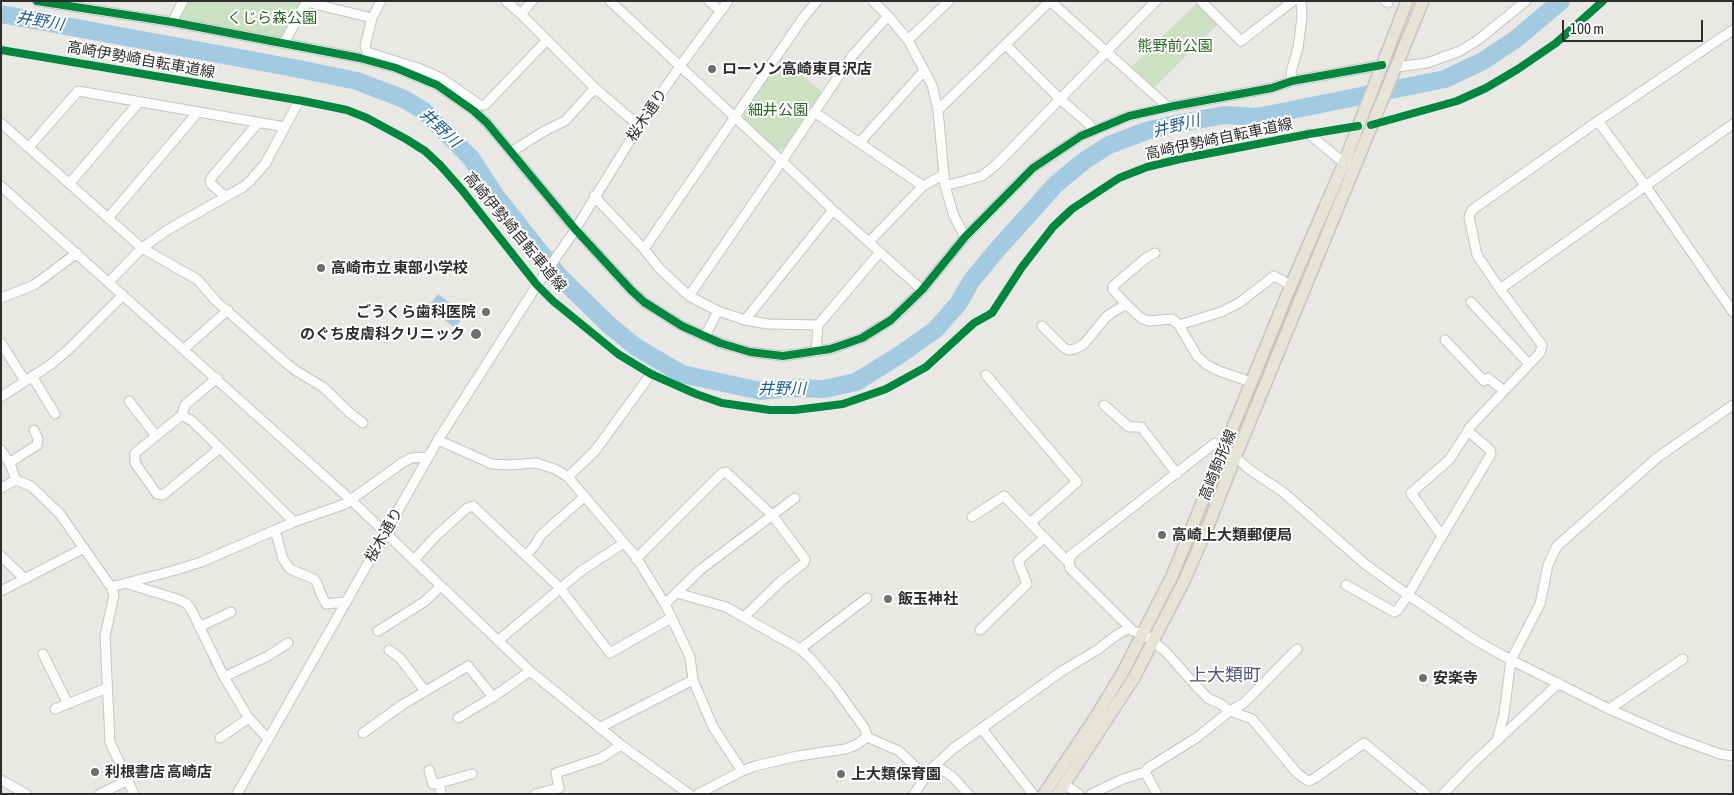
<!DOCTYPE html>
<html>
<head>
<meta charset="utf-8">
<style>
  body { margin:0 }
  #map { position:relative; width:1734px; height:795px; overflow:hidden; background:#eae8e5; font-family:"Asap Condensed",sans-serif }
  canvas { display:block }
  .frame { position:absolute; inset:0; border:2px solid #2d2d2d; pointer-events:none }
  .scale { position:absolute; left:1562px; top:20px; width:141px; height:22px; box-sizing:border-box; border:2px solid #2d2d2d; border-top:0; padding-left:6px; font-size:15px; line-height:18px; white-space:nowrap; color:#2d2d2d; -webkit-text-stroke:4px #fff; paint-order:stroke }
</style>
</head>
<body>
<div id="map">
<canvas width="1734" height="795"></canvas>
<div class="frame"></div>
<div class="scale">100 m</div>
</div>
<script>
const context = document.querySelector('canvas').getContext('2d');
context.lineJoin = 'round';
function fill(path, color) { context.fillStyle = color; context.fill(path, 'evenodd'); }
const poly = rows => new Path2D(rows.map(r => 'M' + r).join(''));
function trace(path, color, width, dash) { context.strokeStyle = color; context.lineWidth = width; context.lineCap = dash ? 'butt' : 'round'; context.setLineDash(dash || []); context.stroke(path); }
function write(font, color, halo, rows, align = 'center') {
  context.font = font + ' "Asap Condensed","Noto Sans JP",sans-serif'; context.lineWidth = 4; context.setLineDash([]); context.textBaseline = 'middle'; context.strokeStyle = halo; context.fillStyle = color; for (const [text, x, y, turn = 0] of rows) {
    context.save(); context.translate(x, y); context.rotate((+turn || 0) * Math.PI / 180); context.textAlign = isNaN(turn) ? turn : align; if (halo) context.strokeText(text, 0, 0); context.fillText(text, 0, 0); context.restore();
  }
}
fill(poly([
  [188,1,302,1,285,34,280,38,183,19,180,16],
  [1197,3,1218,24,1153,89,1131,67],
  [781,59,823,92,784,149,778,150,744,119,743,112]
]), '#cce1c2');
fill(poly([
  [438,294,465,314,455,328,428,307]
]), '#a2cbe2');
trace(poly([
  [1,14,294,68,357,81,404,99,424,111,471,158,495,195,559,276,609,325,636,347,682,374,761,391,789,388,824,389,856,382,898,356,935,330,958,304,972,280,996,251,1056,184,1084,161,1109,145,1146,131,1176,124,1224,115,1257,117,1445,79,1483,61,1516,39,1561,1]
]), '#a2cbe2', 18);
const minor = poly([
  [37,1,172,22,360,58,396,68,437,85,474,111,487,123,575,229,631,290,644,302,682,326,720,343,750,352,783,356,830,349,845,344,862,338,891,320,922,290,965,237,1033,168,1081,136,1129,116,1174,106,1272,88,1292,81,1382,65],
  [381,1,372,18,365,46,367,52,421,69,441,78,480,105,485,105,547,40],
  [506,1,521,14,595,88,639,126],
  [610,1,782,161,833,210,922,290],
  [709,1,720,11],
  [873,1,888,16,908,40,932,85,938,110,945,186,954,216,965,237],
  [1050,1,1168,107],
  [1201,1,1241,41,1293,1],
  [1385,1,1388,3],
  [306,2,372,18],
  [521,14,532,1],
  [172,22,183,1],
  [908,40,949,1],
  [284,43,307,1],
  [1396,67,1427,63,1460,51,1478,40,1526,1],
  [1292,81,1291,72,1298,48,1302,17,1301,1],
  [938,110,1050,1],
  [814,112,923,186],
  [1598,121,1645,185,1733,312],
  [1,123,142,248,198,280,216,301,286,363,298,372,323,387,350,413,363,423],
  [1093,131,1089,124,1060,99,1156,1],
  [1309,134,1344,163,1348,164],
  [860,142,924,71],
  [29,147,78,91,285,127],
  [511,152,546,130,565,121,595,88],
  [70,183,139,102],
  [1,186,351,500,530,671,621,745,689,794],
  [945,186,982,176,997,164,1060,99,1006,45],
  [594,196,644,249,659,268,689,296,718,311,745,320,768,324,818,325,880,252],
  [226,197,211,184,210,181,212,177,258,123],
  [109,217,198,112],
  [869,242,923,186,943,175],
  [644,249,803,18,817,1],
  [109,282,142,248,169,229,243,187,250,181,265,164,299,101],
  [1500,289,1733,124],
  [689,296,782,161,852,56,888,16],
  [1,298,34,285,77,253],
  [1471,302,1529,364],
  [1128,306,1113,290,1113,286,1146,258,1155,253],
  [745,320,833,210],
  [1179,325,1221,312,1239,303,1274,276,1291,285],
  [1042,326,1063,347,1068,350,1075,349,1084,344,1107,316,1123,306,1128,306,1141,318,1149,321,1172,319,1179,325,1197,356,1207,365,1219,371,1251,382],
  [705,336,718,311],
  [1445,340,1484,381,1488,378,1503,390],
  [1,343,25,381],
  [184,349,228,310],
  [816,352,818,325],
  [986,375,1077,482,1030,523],
  [32,376,55,414],
  [1,397,50,365,68,350,123,295],
  [129,401,156,436],
  [1104,405,1129,427,1141,427,1177,474],
  [182,415,192,421,220,448,163,495,157,494,135,463,135,453,182,415,185,405,217,378],
  [438,440,492,464,507,465,536,463,555,469,568,477,636,557,665,604,690,657,693,680,713,727,742,771],
  [220,448,294,522],
  [1,450,10,464,16,480],
  [9,463,37,445,38,439,34,430],
  [568,477,595,451,651,374],
  [16,480,31,486,60,514,111,587,114,595,105,636,110,742,134,794],
  [1,488,16,480],
  [972,517,1004,496,1069,563],
  [275,530,283,559,290,569,314,579,317,583,321,594,326,604,346,602],
  [1442,536,1411,493,1449,460,1468,431],
  [1,556,25,579],
  [526,556,535,545,541,535,584,497],
  [636,559,722,473,726,472,773,516,805,559,804,563,781,581,744,617],
  [414,560,436,536,467,508,473,506,560,588,610,653,671,618],
  [125,583,177,599,186,603,191,609,224,677,248,717,268,739],
  [1346,585,1394,612,1397,611,1408,595,1442,536,1491,454,1490,450,1468,431,1469,428,1540,353,1542,345,1500,289,1477,255,1469,217,1472,210,1598,121,1733,30],
  [111,587,176,570,201,562,294,522,345,504,402,463,411,458,428,457],
  [1,591,84,548],
  [677,593,726,607,800,649,810,658,835,687,865,729,867,737],
  [665,604,700,570,795,498],
  [199,627,231,612],
  [980,630,1027,584,1018,561,1044,538],
  [378,631,424,602,441,586],
  [499,640,581,571,624,543],
  [800,649,867,598],
  [389,650,400,658,425,691],
  [43,654,68,704],
  [224,677,268,656,288,643],
  [55,709,107,688],
  [1609,709,1683,659],
  [458,718,493,697],
  [599,728,693,680],
  [982,729,1033,794],
  [363,733,402,705,468,666,493,697,530,671],
  [867,737,899,751,925,776],
  [220,738,249,718],
  [1497,741,1504,714,1511,660,1540,604,1548,565,1557,546,1658,457,1733,405],
  [935,765,953,777,968,794],
  [429,770,433,784,440,783,441,794],
  [1,780,26,794],
  [440,783,472,774],
  [1064,784,1079,794],
  [100,794,128,780],
  [237,794,438,440,537,285,573,233,639,126,680,66,728,1],
  [535,794,559,788,556,773,601,758,621,745],
  [698,794,742,771,755,766,798,756,845,749,856,745,867,737],
  [914,794,931,769,954,748,1062,671,1097,650,1118,634,1130,628],
  [1091,794,1123,779,1145,772],
  [1157,794,1145,772,1148,768,1196,738,1230,711,1244,703,1297,649],
  [1426,794,1364,743,1315,778,1309,781,1305,779,1297,773,1252,719,1230,711,1219,703,1209,699,1197,687,1166,652,1144,634,1133,631,1070,568,1069,563,1071,555,1215,443,1224,447,1250,470,1283,492,1365,564,1408,595,1475,640,1511,660,1609,709,1673,737,1720,754,1733,756],
  [1443,794,1473,763,1559,683]
]);
const major = poly([
  [1044,794,1095,718,1123,672,1172,576,1291,285,1344,163,1407,1],
  [1058,794,1134,678,1184,581,1206,531,1235,458,1423,1]
]);
trace(minor, '#c4c4c4', 11);
trace(major, '#c6c5c3', 14);
trace(minor, '#fcfcfb', 9);
trace(major, '#e6e4d7', 11);
trace(poly([
  [37,1,172,22,360,58,396,68,437,85,474,111,487,123,575,229,631,290,644,302,682,326,720,343,750,352,783,356,830,349,845,344,862,338,891,320,922,290,965,237,1033,168,1081,136,1129,116,1174,106,1272,88,1292,81,1382,65],
  [1,50,303,101,347,110,367,118,406,139,425,151,440,165,462,190,537,285,553,301,618,354,651,374,696,394,722,403,770,410,795,410,843,404,886,389,926,367,974,323,992,313,1022,267,1053,227,1072,209,1119,178,1147,167,1180,159,1309,134,1358,126],
  [1371,125,1457,101,1486,88,1518,69,1556,43,1603,1]
]), '#00873e', 8);
for (const [x, y, r, color] of [
  [712,69,5,"#6f6e6d"],
  [321,268,5,"#6f6e6d"],
  [486,312,5,"#6f6e6d"],
  [476,334,6,"#6f6e6d"],
  [1162,535,5,"#6f6e6d"],
  [888,599,5,"#6f6e6d"],
  [1423,678,5,"#6f6e6d"],
  [95,772,5,"#6f6e6d"],
  [841,774,5,"#6f6e6d"]
]) { const dot = new Path2D(); dot.arc(x, y, r, 0, 2 * Math.PI); context.fillStyle = color; context.fill(dot); trace(dot, '#fff', 2); }
write('15px', '#2b6325', '#fff', [
  ["くじら森公園",272,18],
  ["熊野前公園",1175,46],
  ["細井公園",778,110]
]);
write('15px', '#2d2d2d', '#fff', [
  ["高崎伊勢崎自転車道線",141,60,10],
  ["桜木通り",647,115,-56],
  ["高崎伊勢崎自転車道線",1219,139,-12],
  ["高崎伊勢崎自転車道線",515,232,50],
  ["高崎駒形線",1218,465,-68],
  ["桜木通り",384,535,-60]
]);
write('bold 15px', '#2d2d2d', '#fff', [
  ["ローソン高崎東貝沢店",722,69],
  ["高崎市立 東部小学校",331,268],
  ["ごうくら歯科医院",476,312,"right"],
  ["のぐち皮膚科クリニック",465,334,"right"],
  ["高崎上大類郵便局",1172,535],
  ["飯玉神社",898,599],
  ["安楽寺",1433,678],
  ["利根書店 高崎店",105,772],
  ["上大類保育園",851,774]
], 'left');
write('italic 16px', '#1f5d8f', '#fff', [
  ["井野川",40,21,10],
  ["井野川",1176,126,-14],
  ["井野川",440,128,43],
  ["井野川",782,389]
]);
write('18px', '#535679', '#fff', [
  ["上大類町",1225,675]
]);
</script>
</body>
</html>
